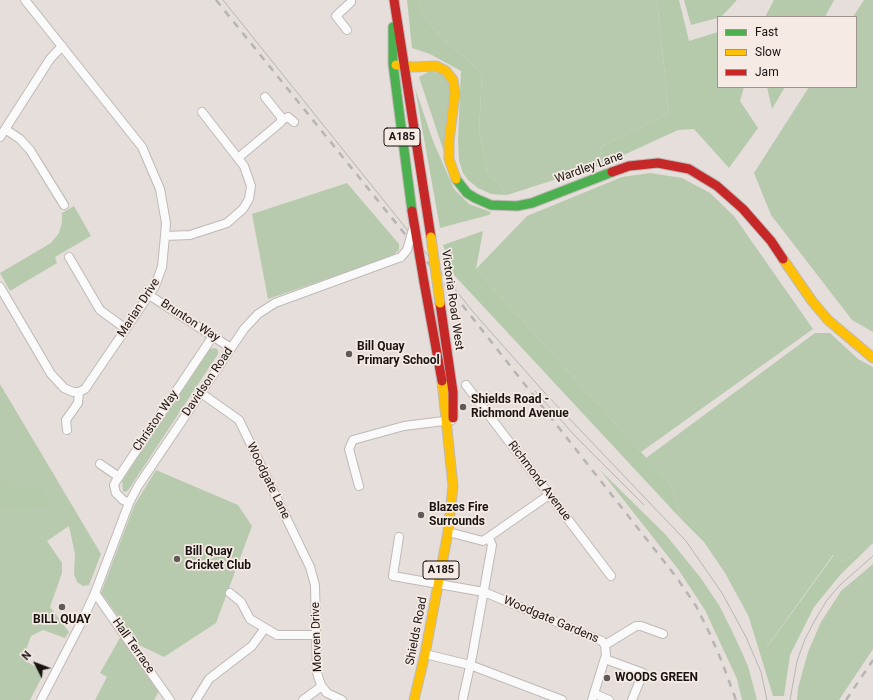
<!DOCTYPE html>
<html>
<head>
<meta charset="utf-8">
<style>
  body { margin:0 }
  #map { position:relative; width:873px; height:700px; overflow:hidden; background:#e5dedb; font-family:Roboto,sans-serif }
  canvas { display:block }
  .legend { position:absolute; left:717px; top:16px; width:140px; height:72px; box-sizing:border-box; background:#f6eae4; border:1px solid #9d9490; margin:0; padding:5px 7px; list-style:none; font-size:12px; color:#181311 }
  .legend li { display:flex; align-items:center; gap:8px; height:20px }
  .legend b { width:20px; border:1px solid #9d9490 }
  .north { position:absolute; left:16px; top:644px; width:40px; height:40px; -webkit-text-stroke:3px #f6eae4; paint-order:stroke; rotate:312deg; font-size:11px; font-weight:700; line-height:16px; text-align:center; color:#181311 }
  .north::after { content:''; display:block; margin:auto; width:14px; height:18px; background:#181311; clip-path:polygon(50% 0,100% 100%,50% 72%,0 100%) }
</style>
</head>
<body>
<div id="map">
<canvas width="873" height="700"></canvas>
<ul class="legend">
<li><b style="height:5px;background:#4caf50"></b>Fast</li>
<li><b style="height:5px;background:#ffc107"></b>Slow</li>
<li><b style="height:5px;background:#c62828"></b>Jam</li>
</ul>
<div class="north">N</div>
</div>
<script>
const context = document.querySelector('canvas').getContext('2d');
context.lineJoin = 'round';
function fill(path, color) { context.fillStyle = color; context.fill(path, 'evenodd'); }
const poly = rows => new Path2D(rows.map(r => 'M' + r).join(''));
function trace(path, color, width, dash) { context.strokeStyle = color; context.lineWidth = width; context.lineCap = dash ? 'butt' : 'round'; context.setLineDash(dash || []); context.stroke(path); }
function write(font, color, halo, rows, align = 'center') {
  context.font = font + ' Roboto,sans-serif'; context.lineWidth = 3.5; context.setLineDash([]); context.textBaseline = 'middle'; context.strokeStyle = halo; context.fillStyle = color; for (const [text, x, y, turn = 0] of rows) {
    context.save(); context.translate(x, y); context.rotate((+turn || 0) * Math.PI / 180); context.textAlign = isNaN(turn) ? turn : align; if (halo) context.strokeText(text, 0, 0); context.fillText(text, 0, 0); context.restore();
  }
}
fill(poly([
  [417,0,657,0,669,113,600,147,604,164,507,195,488,172,479,132,482,73,443,39,423,16],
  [864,0,873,0,873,332,852,320,771,215,754,173,809,87,856,87,856,17,853,17],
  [430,71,441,74,447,79,451,89,445,155,419,77],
  [650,173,682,178,710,193,734,216,813,329,641,452,476,269,527,216,622,177],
  [347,183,399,244,399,250,391,257,268,299,252,214],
  [74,206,91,236,55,257,57,263,10,291,0,273,51,243,59,233,62,222,62,213],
  [815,333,830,333,858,359,873,367,873,543,842,562,833,555,766,648,725,573,704,542,682,520,670,484,646,458],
  [215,348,218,350,218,354,129,489,126,492,123,491,122,481,210,349],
  [0,384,101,554,89,585,83,586,77,582,74,574,75,554,69,526,47,541,62,563,62,573,50,607,69,632,65,638,43,630,31,636,25,653,28,662,44,673,30,700,0,700],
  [156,470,238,505,252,526,216,623,164,657,139,645,101,593,134,506],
  [600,470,666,535,700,577,719,605,734,635,748,666,757,700,742,700,737,679,705,610,678,569],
  [873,564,873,649,839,700,797,700,798,688,808,652,821,622,841,591],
  [121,636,160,689,154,700,95,700,107,677,100,673]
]), '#b8caae');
fill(poly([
  [407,0,417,0,423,16,443,39,482,73,479,132,488,172,507,195,491,194,478,188,468,180,463,173,459,161,458,139,461,71,430,54,412,48],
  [657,0,679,0,689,41,718,32,718,87,744,87,740,101,758,128,729,168,694,129,678,130,604,164,600,147,669,113],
  [684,0,737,0,721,17,691,25],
  [774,0,834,0,825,17,765,17],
  [767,87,785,87,772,109],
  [415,88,433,141,454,189,469,204,491,212,489,215,440,228],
  [483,231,476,269,670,484,682,520,454,275,443,245],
  [0,476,15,487,42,489,51,508,0,509],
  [873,543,841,574,814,607,790,655,784,696,773,696,747,611,767,647,834,555,842,562]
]), '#b5caab');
const street = poly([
  [347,30,336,16,351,2,351,0],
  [282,120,288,117,294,122],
  [5,129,20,139,30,150,64,205],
  [0,137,50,59,62,46],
  [238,158,281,122,281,117,265,97],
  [165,236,190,235,227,223,243,209,249,199,251,186,244,166,202,112],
  [69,257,100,310,126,329],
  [0,287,51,374,64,388,73,392,79,392,85,389,89,383,155,286,162,267,165,236,166,223,160,189,142,147,25,0],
  [149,295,231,348],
  [466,385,611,576],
  [201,393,239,420,310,567,315,585,317,673,321,685,327,693,342,700],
  [67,430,66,420,78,403,79,392],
  [100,464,119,477],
  [359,486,349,449,353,440,404,426,452,420],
  [129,503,123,500,116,493,114,485,116,481,213,336],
  [448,532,483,541,549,495],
  [399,537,393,576,484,592,602,641,605,645,606,655,592,700],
  [95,593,170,700],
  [230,593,241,602,250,619,277,635,315,635],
  [605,645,636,626,641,626,663,634],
  [425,654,470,665,562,700],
  [605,659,643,673,632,700],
  [595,694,609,700],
  [463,698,472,657,492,545,489,538],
  [41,700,81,623,95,593,129,503,138,486,244,329,258,314,275,303,401,257],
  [196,700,209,679,252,646,265,628],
  [303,700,322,686]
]);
const fast = poly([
  [393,27,393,64,412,211],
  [456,179,467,193,475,198,491,205,517,206,532,203,612,172]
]);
const slow = poly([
  [396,65,413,67,436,66,446,71,453,80,455,93,449,141,449,159,456,179],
  [783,259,812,301,828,320,873,358],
  [414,700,425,654,448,532,453,486,442,381]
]);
const jam = poly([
  [394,0,431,237],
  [612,172,629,166,658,163,689,169,717,186,743,209,771,241,783,259],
  [424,282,442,381],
  [440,303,453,392,453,418]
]);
trace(street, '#bfb9b7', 10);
trace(fast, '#bfb9b7', 11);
trace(slow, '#bfb9b7', 11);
trace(jam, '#bfb9b7', 11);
trace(street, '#fbfafa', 8);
trace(fast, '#4caf50', 9);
trace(slow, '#ffc107', 9);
trace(jam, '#c62828', 9);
trace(poly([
  [223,0,474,313,544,392,686,541,722,593,746,637,761,672,767,700],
  [535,391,576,437,644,505],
  [790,700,797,661,805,639,815,620,827,600,840,585,873,556]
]), '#b7b5b4', 1);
trace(poly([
  [216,0,471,316,677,578,696,606,709,632,722,662,736,700],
  [846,700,873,660]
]), '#b7b5b4', 2.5, [7, 7]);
const streetBridge = poly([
  [401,257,407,250,413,229]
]);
const slowBridge = poly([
  [431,237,440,303]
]);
const jamBridge = poly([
  [412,211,424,282]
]);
trace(streetBridge, '#bfb9b7', 10, []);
trace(slowBridge, '#bfb9b7', 11, []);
trace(jamBridge, '#bfb9b7', 11, []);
trace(streetBridge, '#fbfafa', 8);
trace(slowBridge, '#ffc107', 9);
trace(jamBridge, '#c62828', 9);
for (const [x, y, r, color] of [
  [349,354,4,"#605a58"],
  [463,407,4,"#605a58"],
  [421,515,4,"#605a58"],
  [177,559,4,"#605a58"],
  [62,607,4,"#605a58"],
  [607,678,4,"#605a58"]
]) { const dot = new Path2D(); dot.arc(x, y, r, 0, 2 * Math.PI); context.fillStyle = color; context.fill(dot); trace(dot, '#f6eae4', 1.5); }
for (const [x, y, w] of [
  [402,137,36],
  [441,570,36]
]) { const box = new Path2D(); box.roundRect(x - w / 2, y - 9, w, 18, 3); context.fillStyle = '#f6eae4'; context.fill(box); trace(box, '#181311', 1); }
write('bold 11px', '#181311', null, [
  ["A185",402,137],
  ["A185",441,570]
]);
write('12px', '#181311', '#f6eae4', [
  ["Wardley Lane",589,168,-20],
  ["Victoria Road West",452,300,82],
  ["Marian Drive",139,308,-57],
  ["Brunton Way",190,321,33],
  ["Davidson Road",208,382,-56],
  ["Christon Way",156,421,-56],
  ["Woodgate Lane",268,481,64],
  ["Richmond Avenue",539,481,53],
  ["Woodgate Gardens",551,620,23],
  ["Shields Road",417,631,-79],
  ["Morven Drive",317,637,-92],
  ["Hall Terrace",133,646,55]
]);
write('bold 12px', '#181311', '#f6eae4', [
  ["Bill Quay",357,347],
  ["Primary School",357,361],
  ["Shields Road -",471,400],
  ["Richmond Avenue",471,414],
  ["Blazes Fire",429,508],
  ["Surrounds",429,522],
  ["Bill Quay",185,552],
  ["Cricket Club",185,566],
  ["BILL QUAY",62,620,"center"],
  ["WOODS GREEN",615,678]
], 'left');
</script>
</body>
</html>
